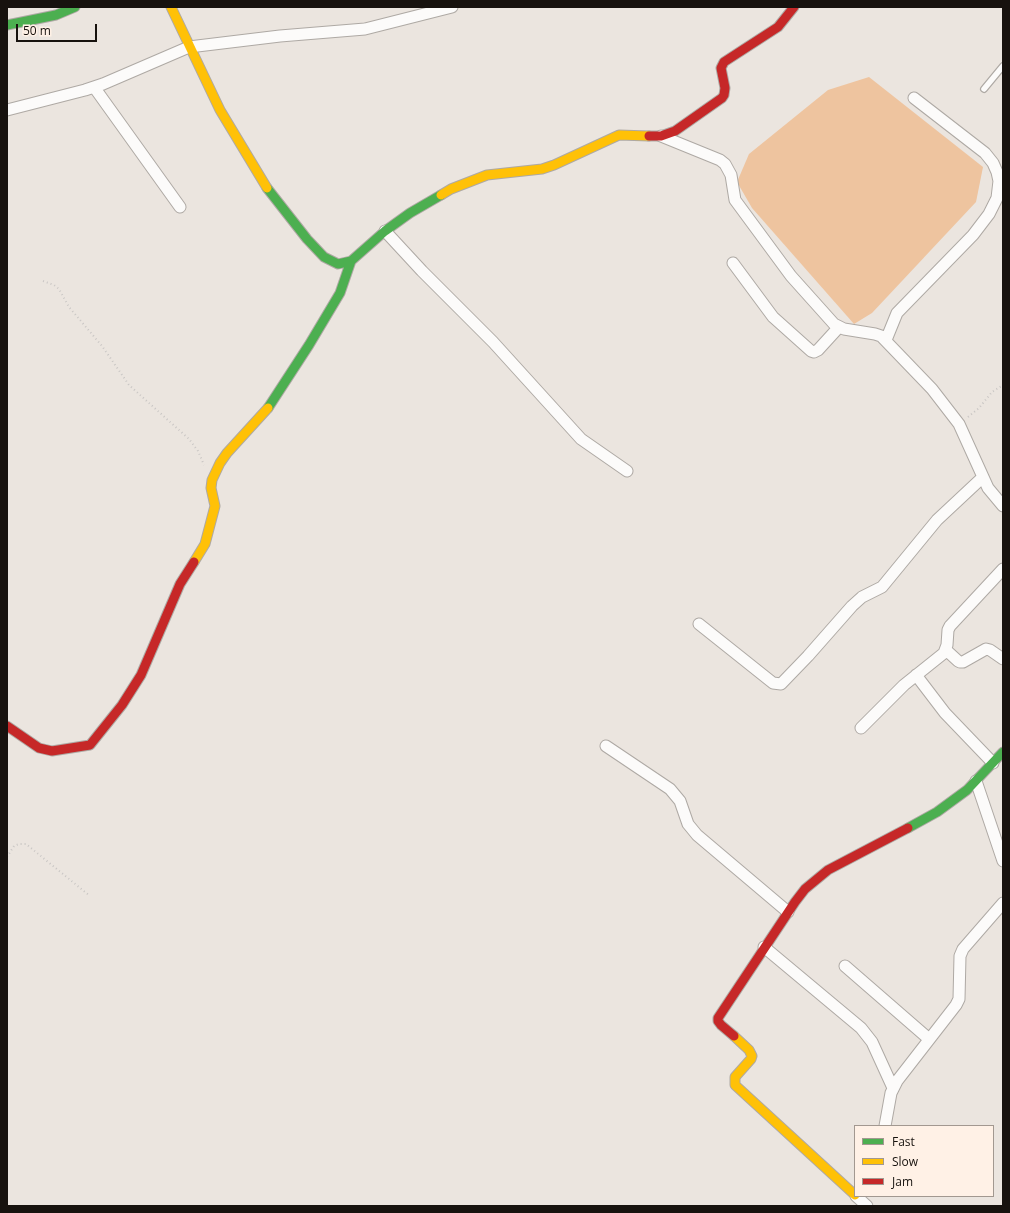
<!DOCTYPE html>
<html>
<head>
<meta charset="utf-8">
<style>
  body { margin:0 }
  #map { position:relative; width:1010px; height:1213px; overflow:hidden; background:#ebe5df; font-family:"Open Sans",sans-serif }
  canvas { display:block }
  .frame { position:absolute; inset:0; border:8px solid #17120e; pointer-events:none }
  .legend { position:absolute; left:854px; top:1125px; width:140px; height:72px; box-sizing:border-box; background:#fff1e6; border:1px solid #a29890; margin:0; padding:5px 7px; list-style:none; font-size:12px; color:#17120e }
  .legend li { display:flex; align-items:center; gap:8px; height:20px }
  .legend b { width:20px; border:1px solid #a29890 }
  .scale { position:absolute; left:16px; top:24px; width:81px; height:18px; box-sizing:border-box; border:2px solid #17120e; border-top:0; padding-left:5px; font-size:12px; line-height:14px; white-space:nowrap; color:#17120e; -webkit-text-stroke:3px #fff1e6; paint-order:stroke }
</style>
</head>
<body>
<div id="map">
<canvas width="1010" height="1213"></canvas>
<div class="frame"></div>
<ul class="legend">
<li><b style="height:5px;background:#4caf50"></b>Fast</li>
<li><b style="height:5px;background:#ffc107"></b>Slow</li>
<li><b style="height:5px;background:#c62828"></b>Jam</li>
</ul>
<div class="scale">50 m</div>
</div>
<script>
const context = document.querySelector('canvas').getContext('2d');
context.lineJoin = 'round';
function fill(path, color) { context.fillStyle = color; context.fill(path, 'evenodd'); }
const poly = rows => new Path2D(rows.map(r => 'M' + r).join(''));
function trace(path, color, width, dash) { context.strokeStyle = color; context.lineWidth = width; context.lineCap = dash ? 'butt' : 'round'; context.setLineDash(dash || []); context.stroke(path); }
fill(poly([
  [869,77,983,167,976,202,872,313,854,324,752,208,737,182,749,154,828,90]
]), '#eec49f');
const lane = poly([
  [984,89,1003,66]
]);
const street = poly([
  [94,87,180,207],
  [7,110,85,90,103,84,189,47,280,36,365,29,452,7],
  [661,136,720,160,725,164,731,175,735,200,791,276,834,324,844,329,875,334,881,336,932,389,959,424,988,488,1003,506],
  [385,231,422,271,493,342,581,439,627,471],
  [733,263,773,317,811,351,814,352,818,350,839,327],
  [886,340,897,313,973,235,989,214,997,198,999,181,997,172,993,163,985,153,914,98],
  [699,624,773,683,781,684,808,656,852,606,862,597,882,587,937,520,983,477],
  [946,650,958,661,960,662,963,662,986,649,990,650,1003,659],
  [916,675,945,713,993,763],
  [861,728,904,685,944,653,947,645,948,630,950,626,1003,569],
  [606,746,670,789,680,801,688,824,697,835,788,912],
  [976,781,1003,861],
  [764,947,861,1028,872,1042,893,1088],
  [845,966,929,1039],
  [885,1126,891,1093,897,1081,956,1005,959,999,960,956,963,949,1003,903],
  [856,1196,867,1206]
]);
const fast = poly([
  [7,25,56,15,75,7],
  [267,188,307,239,324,257,338,264,351,261,385,231,410,213,441,195],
  [268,408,309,345,340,293,351,261],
  [908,828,937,812,967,790,1003,752]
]);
const slow = poly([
  [171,7,220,110,267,188],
  [441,195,451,189,487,175,542,169,554,165,619,135,649,136],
  [194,562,205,544,215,506,211,488,212,480,220,463,227,453,268,408],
  [734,1036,749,1050,752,1056,751,1059,735,1077,735,1085,855,1195]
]);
const jam = poly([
  [649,136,661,136,675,131,722,98,724,95,725,88,721,68,724,62,778,27,794,7],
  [7,726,39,748,52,751,90,745,122,705,141,675,180,584,194,562],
  [734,1036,721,1025,718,1021,718,1018,795,902,805,889,828,870,908,828]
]);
trace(lane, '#aea9a4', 8);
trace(street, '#aea9a4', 13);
trace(fast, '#aea9a4', 11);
trace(slow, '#aea9a4', 11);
trace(jam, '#aea9a4', 11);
trace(poly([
  [43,281,54,285,59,289,69,307,102,346,129,385,189,439,198,451,204,465],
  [968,417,979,408,992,392,1003,385],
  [7,857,14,846,19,844,26,844,90,896]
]), '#c9c6c4', 2, [1, 3]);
trace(lane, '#fcfbfa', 5.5);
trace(street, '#fcfbfa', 11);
trace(fast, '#4caf50', 9);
trace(slow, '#ffc107', 9);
trace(jam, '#c62828', 9);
</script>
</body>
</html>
